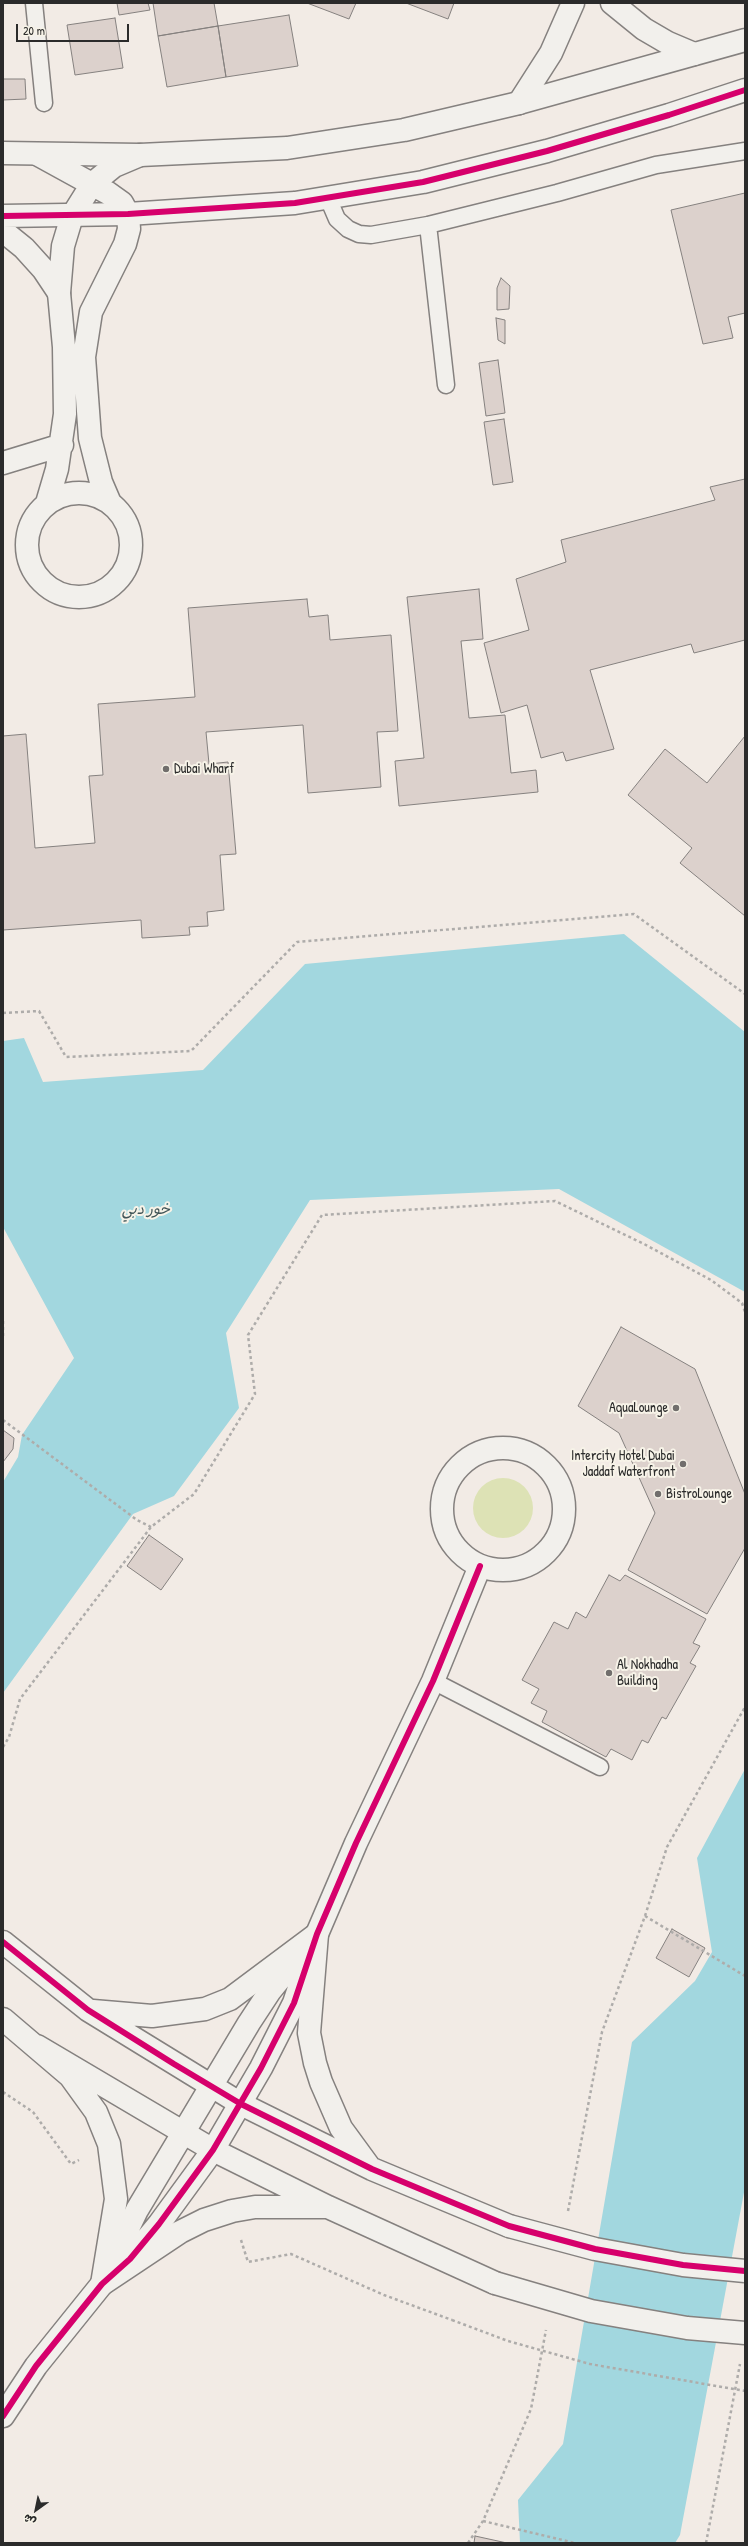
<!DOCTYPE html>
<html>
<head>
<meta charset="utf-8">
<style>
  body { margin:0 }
  #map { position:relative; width:748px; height:2546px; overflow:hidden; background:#f2ebe5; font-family:"Patrick Hand","Playpen Sans Arabic",sans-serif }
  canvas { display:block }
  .frame { position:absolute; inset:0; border:4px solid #2b2b2b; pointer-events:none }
  .north { position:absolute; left:16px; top:2490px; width:40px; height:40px; -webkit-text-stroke:3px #f7f3e8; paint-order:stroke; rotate:213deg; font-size:11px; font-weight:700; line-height:16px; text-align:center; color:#2b2b2b }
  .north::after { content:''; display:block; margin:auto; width:14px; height:18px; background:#2b2b2b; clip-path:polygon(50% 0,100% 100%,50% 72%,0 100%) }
  .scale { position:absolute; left:16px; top:24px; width:113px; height:18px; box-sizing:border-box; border:2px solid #2b2b2b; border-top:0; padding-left:5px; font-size:12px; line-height:14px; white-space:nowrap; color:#2b2b2b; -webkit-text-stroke:3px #f7f3e8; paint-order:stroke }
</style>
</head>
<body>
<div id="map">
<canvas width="748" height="2546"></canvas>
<div class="frame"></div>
<div class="north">ش</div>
<div class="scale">20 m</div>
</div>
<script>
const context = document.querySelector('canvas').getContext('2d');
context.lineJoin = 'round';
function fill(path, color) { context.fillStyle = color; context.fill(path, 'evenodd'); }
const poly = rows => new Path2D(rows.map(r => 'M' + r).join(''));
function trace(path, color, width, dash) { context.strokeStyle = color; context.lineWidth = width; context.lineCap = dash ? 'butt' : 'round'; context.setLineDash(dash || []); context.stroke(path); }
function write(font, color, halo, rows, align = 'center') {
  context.font = font + ' "Patrick Hand","Playpen Sans Arabic",sans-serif'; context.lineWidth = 4; context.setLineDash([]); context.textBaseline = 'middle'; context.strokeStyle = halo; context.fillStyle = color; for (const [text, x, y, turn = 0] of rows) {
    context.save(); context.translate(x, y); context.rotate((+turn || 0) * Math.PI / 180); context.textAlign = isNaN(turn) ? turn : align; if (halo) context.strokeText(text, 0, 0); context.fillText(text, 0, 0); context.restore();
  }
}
fill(poly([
  '473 1508a30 30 0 1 1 60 0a30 30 0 1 1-60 0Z'
]), '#dde2b5');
fill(poly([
  [624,934,745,1032,745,1292,559,1189,310,1200,226,1333,239,1408,174,1496,133,1514,3,1693,3,1482,18,1457,22,1435,74,1358,3,1227,3,1041,24,1038,43,1082,203,1070,305,964],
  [745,1769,745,2187,680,2535,675,2543,520,2543,518,2500,563,2444,632,2042,695,1981,712,1952,697,1858]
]), '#a2d7df');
const building = poly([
  [117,3,148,3,150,10,119,15,117,3],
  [153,3,214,3,218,26,158,36,153,3],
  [307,3,356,3,349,19,307,3],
  [406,3,454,3,448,19,406,3],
  [289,15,298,66,226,77,218,26,289,15],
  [115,18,123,68,75,75,67,25,115,18],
  [218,26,226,77,167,87,158,36,218,26],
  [3,79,25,79,26,99,3,100,3,79],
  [745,193,745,313,728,317,733,338,703,344,671,210,745,193],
  [501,278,510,286,509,309,497,310,497,288,501,278],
  [496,318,505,320,505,344,498,340,496,318],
  [498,360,505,413,486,416,479,363,498,360],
  [504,419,513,482,493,485,484,422,504,419],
  [745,479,745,640,694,653,691,644,590,670,614,749,566,761,563,752,541,758,527,705,501,713,484,643,529,630,516,579,566,562,561,540,715,500,710,487,745,479],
  [479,589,483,639,461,641,469,718,505,715,511,773,536,770,538,792,399,806,395,761,424,758,407,597,479,589],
  [307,599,309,617,328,615,330,640,391,635,398,731,377,732,381,787,308,793,303,725,206,732,209,764,228,762,236,854,220,855,224,910,207,912,208,926,189,927,190,935,142,938,141,920,3,930,3,736,26,734,35,848,95,843,89,776,103,775,98,704,195,697,188,608,307,599],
  [745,736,745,916,680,863,692,848,628,795,665,749,707,783,745,736],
  [621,1327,695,1369,745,1494,745,1548,707,1614,628,1570,655,1513,619,1433,578,1406,621,1327],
  [3,1430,14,1438,13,1449,3,1462,3,1430],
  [149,1535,183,1559,161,1590,127,1566,149,1535],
  [609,1575,620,1581,625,1575,706,1619,693,1643,700,1646,690,1663,696,1666,666,1719,662,1717,648,1743,642,1740,632,1760,611,1749,606,1757,542,1722,547,1711,531,1703,539,1689,522,1680,554,1622,568,1629,576,1612,586,1618,609,1575],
  [672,1929,705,1948,689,1977,656,1958,672,1929],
  [475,2536,507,2543,474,2543,475,2536]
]);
fill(building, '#dcd1cc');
trace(building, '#85817f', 1);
const service = poly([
  [34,3,44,103],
  [328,198,337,219,348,229,359,234,371,235,428,225,557,193,656,165,745,151],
  [428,225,446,385],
  [433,1681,600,1767]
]);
const minor = poly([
  [612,3,644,29,668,43,694,54],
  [519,103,551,53,573,3],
  [37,154,108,193,122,203,128,214,129,229,125,244,91,312,84,357,90,438,101,482,110,503],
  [3,463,62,445],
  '27 545a52 52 0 1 1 104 0a52 52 0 1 1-104 0Z',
  [47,503,57,469,65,414,64,347,59,293,63,246,72,216,92,184,114,166,140,155],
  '442 1509a61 61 0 1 1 122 0a61 61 0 1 1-122 0Z',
  [107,2272,137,2210,249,2023,270,1991,304,1949],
  [3,2416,36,2366,102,2284,130,2259,159,2224,213,2150,261,2068,294,2003,317,1934,356,1843,433,1681,480,1566]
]);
const tertiary = poly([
  [3,153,140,155,287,148,404,130,519,103,745,40],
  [3,216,128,214,295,203,423,182,547,151,669,115,745,90],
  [3,231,24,248,43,269,59,293],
  [317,1934,309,2033,315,2063,321,2082,341,2128,368,2165],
  [3,1942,88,2010,241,2104,372,2169,509,2226],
  [93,2011,152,2016,205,2009,230,1999,317,1934],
  [3,2019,70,2076,96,2112,109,2144,116,2199,102,2284],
  [37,2046,213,2150,328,2207,495,2283],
  [102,2284,180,2232,204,2220,232,2211,255,2207,324,2207]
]);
trace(service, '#85817f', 19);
trace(minor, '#85817f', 25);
trace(tertiary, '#85817f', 25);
trace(poly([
  [3,1013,39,1011,66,1057,191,1051,297,942,634,914,745,994],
  [3,1321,3,1337],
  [3,1420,137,1520,151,1527],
  [3,1747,9,1737,20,1699,151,1527,194,1494,255,1394,248,1335,322,1215,555,1201,644,1244,711,1280,742,1303,745,1312],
  [645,1916,745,1976],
  [3,2092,33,2112,71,2164,79,2160],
  [568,2211,602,2032,645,1916,667,1847,745,1707],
  [241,2240,248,2262,291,2254,384,2295,452,2320],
  [483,2521,575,2543],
  [468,2543,483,2521,531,2409,546,2330],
  [706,2543,740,2364]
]), '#aeacaa', 2.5, [3, 3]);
trace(service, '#f2f0ec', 16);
trace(minor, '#f2f0ec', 22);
trace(tertiary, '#f2f0ec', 22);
const tertiaryBridge = poly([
  [509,2226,595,2249,683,2265,745,2271],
  [495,2283,591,2311,687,2328,745,2333]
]);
trace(tertiaryBridge, '#85817f', 25, []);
trace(poly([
  [452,2320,508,2341,590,2364,745,2391]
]), '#aeacaa', 2.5, [3, 3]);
trace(tertiaryBridge, '#f2f0ec', 22);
trace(poly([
  [3,216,128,214,295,203,423,182,547,151,669,115,745,90],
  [3,1942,88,2010,174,2064,241,2104,372,2169,509,2226,595,2249,683,2265,745,2271],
  [3,2416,36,2366,102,2284,130,2259,159,2224,213,2150,261,2068,294,2003,317,1934,356,1843,433,1681,480,1566]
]), '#d6006c', 6);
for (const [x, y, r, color] of [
  [166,769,4,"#716e6c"],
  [676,1408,4,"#716e6c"],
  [683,1464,4,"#716e6c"],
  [658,1494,4,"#716e6c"],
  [609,1673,4,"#716e6c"]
]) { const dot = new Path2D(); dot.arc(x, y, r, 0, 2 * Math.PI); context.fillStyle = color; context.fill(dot); trace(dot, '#f7f3e8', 1.5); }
write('14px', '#2b2b2b', '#f7f3e8', [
  ["Dubai Wharf",174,769],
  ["AquaLounge",668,1408,"right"],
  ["Intercity Hotel Dubai",675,1456,"right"],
  ["Jaddaf Waterfront",675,1472,"right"],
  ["BistroLounge",666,1494],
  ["Al Nokhadha",617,1665],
  ["Building",617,1681]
], 'left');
write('italic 15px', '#405457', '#f7f3e8', [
  ["خور دبي",146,1210]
]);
</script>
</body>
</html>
